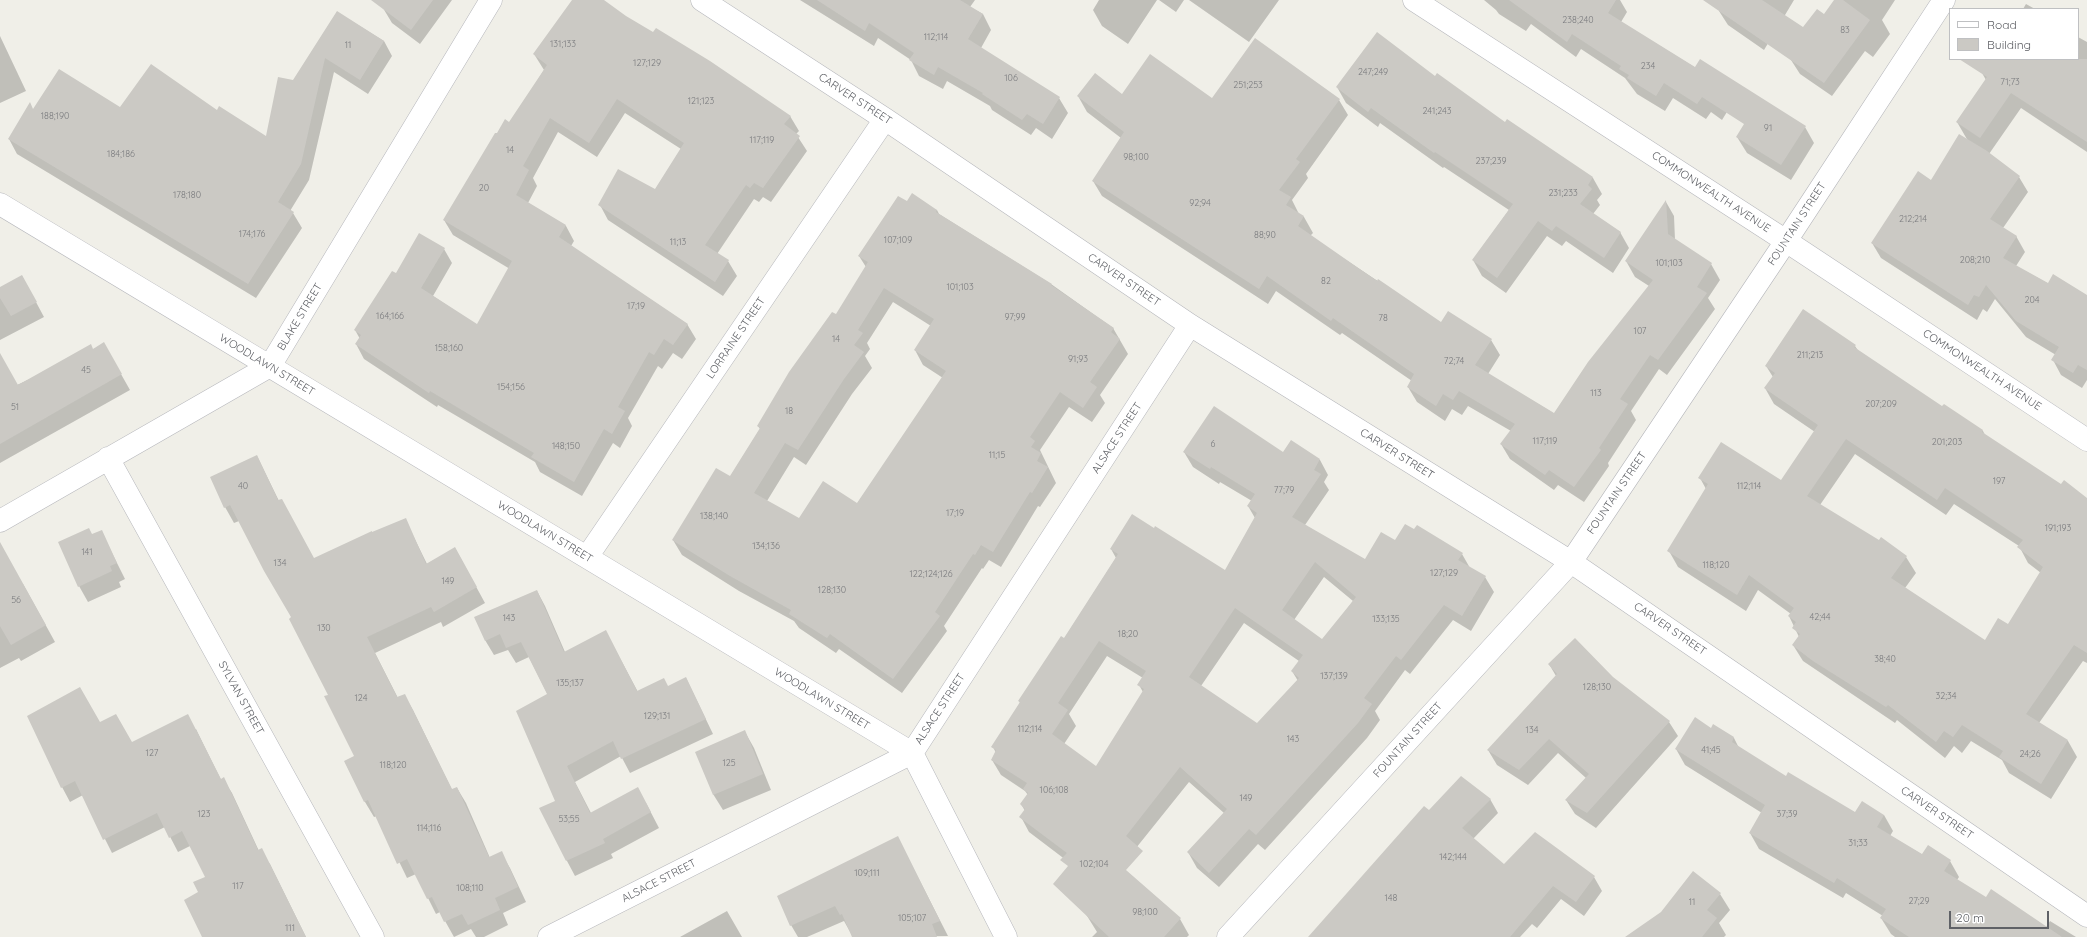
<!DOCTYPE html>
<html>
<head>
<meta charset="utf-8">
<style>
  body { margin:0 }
  #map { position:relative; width:2087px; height:937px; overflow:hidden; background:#f0efe8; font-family:Quicksand,sans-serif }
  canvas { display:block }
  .legend { position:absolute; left:1949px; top:8px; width:130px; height:52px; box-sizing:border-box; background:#fff; border:1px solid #bfc0c2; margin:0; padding:5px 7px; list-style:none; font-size:12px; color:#5f6166 }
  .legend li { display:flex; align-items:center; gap:8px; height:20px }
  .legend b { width:20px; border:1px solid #bfc0c2 }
  .scale { position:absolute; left:1949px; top:911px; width:100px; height:18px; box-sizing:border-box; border:2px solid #5f6166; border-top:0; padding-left:5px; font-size:12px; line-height:14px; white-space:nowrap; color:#5f6166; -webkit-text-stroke:3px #fff; paint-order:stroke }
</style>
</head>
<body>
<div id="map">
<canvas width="2087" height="937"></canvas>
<ul class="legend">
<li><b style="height:5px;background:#fff"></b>Road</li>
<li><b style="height:11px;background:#cbc9c4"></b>Building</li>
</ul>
<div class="scale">20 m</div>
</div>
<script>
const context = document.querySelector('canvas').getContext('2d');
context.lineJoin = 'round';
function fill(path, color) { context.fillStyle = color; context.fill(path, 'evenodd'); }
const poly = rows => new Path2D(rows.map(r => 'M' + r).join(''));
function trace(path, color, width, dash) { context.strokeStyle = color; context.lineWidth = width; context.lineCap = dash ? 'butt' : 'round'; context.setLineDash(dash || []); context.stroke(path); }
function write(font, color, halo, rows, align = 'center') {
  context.font = font + ' Quicksand,sans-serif'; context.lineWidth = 4; context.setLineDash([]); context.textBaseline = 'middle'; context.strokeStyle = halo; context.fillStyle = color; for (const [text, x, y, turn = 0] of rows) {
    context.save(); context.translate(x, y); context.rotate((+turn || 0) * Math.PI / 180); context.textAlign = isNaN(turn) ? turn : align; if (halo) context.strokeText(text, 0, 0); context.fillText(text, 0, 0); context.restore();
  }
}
fill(poly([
  [390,0,452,0,420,44,392,23,383,8],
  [573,0,602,0,625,17,790,116,799,131,796,134,807,151,771,202,763,197,759,202,754,199,717,254,728,261,737,276,723,296,608,220,600,205,655,190,681,149,625,113,597,157,558,132,533,178,537,186,528,203,566,226,574,241,571,246,687,324,696,339,682,359,673,353,662,369,658,366,628,418,632,426,620,448,613,443,582,496,540,472,535,462,438,405,437,407,364,359,356,344,360,339,355,330,396,274,444,249,452,263,433,296,478,326,510,269,453,235,444,220,497,135,510,124,544,70,534,54],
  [800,0,975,0,970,7,983,14,991,30,981,48,1059,98,1068,113,1052,139,1036,128,1031,135,992,110,990,106,947,81,943,89,919,76,911,60,878,38,874,46],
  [1099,0,1157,0,1128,44,1102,26,1093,10],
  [1159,0,1184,0,1176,12],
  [1189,0,1279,0,1249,42],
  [1484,0,1620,0,1627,12,1621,22,1738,94,1722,120,1711,112,1706,119,1673,98,1665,111,1637,94,1625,78,1581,49,1576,57,1531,24,1526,31,1499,14,1496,10],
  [1726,0,1794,0,1764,50,1728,25,1719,11],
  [1835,0,1895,0,1882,20,1890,34,1873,57,1865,51,1832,96,1800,74,1791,60],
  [2026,4,2035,9,2023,9],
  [337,12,384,41,392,56,368,94,334,72,309,180,290,211,293,213,302,228,256,298,17,154,9,139,33,110,120,108,218,111,266,138,293,81],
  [0,36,26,91,0,103],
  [2078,37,2087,42,2087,152,2021,108,1989,154,2019,177,2028,192,2003,228,2016,236,2025,252,2016,266,2049,284,2087,296,2087,380,2082,388,2061,375,2053,360,2056,355,2026,337,1995,299,1987,312,1983,309,1977,320,1881,258,1872,243,1968,141,1957,122,1986,80,1982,73,1991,59,2078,59],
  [1255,40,1339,100,1348,115,1306,174,1308,178,1292,200,1299,214,1304,217,1313,233,1310,236,1441,323,1491,340,1500,355,1488,374,1555,414,1649,286,1635,277,1626,261,1666,202,1674,216,1675,240,1711,264,1720,280,1708,298,1715,309,1667,375,1659,369,1631,411,1636,420,1608,463,1609,466,1584,502,1558,485,1554,490,1510,459,1501,444,1511,431,1468,406,1462,415,1452,409,1445,421,1417,402,1408,387,1412,381,1342,333,1340,335,1276,291,1268,304,1102,196,1093,181,1121,138,1087,112,1078,96,1122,95,1212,100],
  [1436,77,1505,124,1507,120,1593,178,1602,194,1597,200,1600,205,1593,214,1620,232,1629,248,1613,273,1566,241,1562,246,1547,236,1506,293,1482,276,1473,260,1509,210,1444,167,1443,168,1380,123,1378,127,1346,103,1337,87],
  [1805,127,1814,143,1791,180,1747,153,1737,137],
  [907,203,937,210,939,214,1051,284,1113,328,1128,354,1100,395,1105,403,1092,422,1069,407,1040,450,1056,483,1040,507,1038,506,1001,567,989,560,983,569,982,568,944,626,947,631,902,693,839,649,836,653,799,628,794,621,739,591,682,555,673,540,730,477,760,429,758,426,836,316,866,267,859,256],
  [893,302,931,326,915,350,923,365,943,378,857,504,799,520,767,501,794,457,806,465,852,394,872,368,865,356,870,349,867,343],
  [22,276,44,317,0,340,0,289],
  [104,344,130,390,0,463,0,393],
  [1855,346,1859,352,1942,407,1983,431,1985,435,2061,485,2087,499,2087,663,2083,661,2039,723,2068,741,2077,757,2051,799,2009,773,2002,760,1971,741,1962,753,1954,746,1945,758,1897,720,1895,723,1803,661,1793,645,1799,637,1789,616,1791,614,1758,590,1746,611,1678,567,1669,551,1706,489,1700,478,1782,481,1815,432,1774,404,1765,388,1773,377,1766,366],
  [1855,454,1946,515,1954,504,2019,546,2028,563,2041,573,2008,625,1985,641,1905,588,1916,573,1906,557,1881,538,1879,541,1820,505],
  [1184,452,1283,453,1320,460,1328,475,1324,482,1329,490,1305,525,1365,561,1395,542,1462,554,1470,568,1485,577,1494,592,1471,631,1453,620,1410,674,1405,670,1375,711,1380,720,1367,738,1265,850,1258,844,1219,887,1197,868,1188,852,1224,813,1189,782,1128,858,1087,876,1029,832,1021,817,1025,811,1021,804,1028,795,1025,791,1001,775,992,760,996,753,993,747,1020,703,1019,701,1064,639,1116,558,1111,549,1225,571,1255,518,1248,506,1252,501,1220,482,1219,484,1193,467],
  [1324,577,1353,601,1323,641,1294,620],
  [1244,623,1299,661,1292,671,1298,681,1257,724,1201,686],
  [1107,656,1143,678,1139,685,1143,692,1096,768,1064,744,1076,726,1069,714],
  [257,456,279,501,314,560,405,519,427,564,455,548,485,603,443,627,441,622,375,653,398,698,404,695,413,710,452,790,457,788,466,803,490,858,501,853,510,868,526,902,503,913,508,925,484,937,476,937,471,929,454,937,440,912,436,914,416,874,407,878,377,816,374,817,365,802,345,762,356,757,329,695,292,618,239,521,234,523,225,507],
  [101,531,125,579,119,582,121,587,88,602,79,586,92,535],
  [0,576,23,584,55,642,21,661,19,658,0,668],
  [537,591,545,606,565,652,614,647,638,692,668,687,686,678,713,734,630,773,621,756,575,782,591,813,646,803,659,828,611,854,613,858,575,876,567,861,556,801,548,695,529,657,516,663,508,650,494,655,485,640],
  [1549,664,1612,678,1669,722,1678,736,1596,828,1575,814,1566,800,1586,778,1558,753,1528,785,1497,765,1488,750,1556,676],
  [100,723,132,743,196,729,221,780,223,779,232,793,259,851,270,864,306,937,204,937,199,893,206,877,190,846,178,852,165,827,112,853,83,795,70,802,62,787],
  [1711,729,1734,738,1739,748,1786,778,1855,814,1884,815,1893,831,1890,836,1923,855,1950,861,1959,877,1957,880,1986,899,2046,927,2050,921,2076,937,1895,937,1891,934,1881,918,1883,916,1846,893,1843,898,1759,849,1750,833,1762,813,1685,765,1676,749],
  [745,732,754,748,771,790,723,810,713,794],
  [1490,799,1498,813,1473,839,1504,866,1594,877,1602,891,1584,916,1561,899,1537,928,1532,924,1520,937,1310,937,1424,807,1429,812],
  [898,838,948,936,853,937,844,921,807,937,798,937,791,925],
  [1720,894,1730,910,1719,923,1726,935,1724,937,1627,937],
  [727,911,742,937,680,937],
  [1084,911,1180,919,1189,935,1187,937,1092,937,1097,932]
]), '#0003');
fill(poly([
  [371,0,433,0,411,30],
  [572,0,604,0,626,16,653,32,656,28,710,61,791,116,784,124,800,136,763,188,754,183,750,188,746,185,705,245,729,260,715,282,598,205,618,169,655,189,684,143,617,99,589,143,550,118,523,166,529,170,516,195,566,225,559,237,688,324,673,345,664,339,654,355,649,352,618,407,625,411,612,434,604,429,574,482,531,457,534,453,430,391,429,393,355,344,361,335,354,330,392,271,396,273,419,233,445,248,421,288,477,324,512,261,443,220,495,133,497,133,505,119,509,122,547,65,533,54],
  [817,0,960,0,983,14,968,39,1060,97,1043,124,1027,114,1022,120,982,94,983,93,938,67,934,75,909,60,914,53,869,23,865,31],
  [1509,0,1616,0,1608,13,1695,67,1700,59,1806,126,1781,165,1736,137,1744,124,1702,97,1697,104,1664,83,1656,96,1627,78,1629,75,1619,69,1621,66,1572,34,1567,42],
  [1703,0,1762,0,1803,27,1817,9,1824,14,1834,0,1843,0,1870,20,1824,83],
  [337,11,384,41,360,80,325,58,301,164,278,202,294,212,248,284,8,139,30,102,33,109,59,69,120,107,151,64,217,110,219,106,266,136,278,77,293,80],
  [1377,32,1435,76,1437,73,1505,122,1507,119,1593,177,1588,185,1592,189,1580,204,1621,232,1604,258,1556,226,1552,231,1538,221,1497,278,1472,260,1513,204,1435,152,1434,153,1371,108,1368,112,1336,87],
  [1255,38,1340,99,1296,159,1300,162,1279,190,1291,197,1286,205,1304,216,1298,226,1377,281,1378,279,1441,322,1448,311,1492,339,1475,365,1554,413,1588,362,1653,280,1625,261,1666,200,1668,234,1712,263,1697,287,1707,293,1658,360,1650,355,1620,399,1628,404,1599,448,1601,450,1574,487,1549,470,1545,475,1500,444,1515,424,1459,391,1453,400,1443,394,1436,406,1407,387,1414,374,1333,318,1331,321,1267,276,1259,289,1092,181,1124,132,1077,96,1095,73,1122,94,1150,54,1212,98],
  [1959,59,2087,59,2087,142,2011,93,1980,138,1956,122,1987,77],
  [1959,134,1987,151,2020,176,1990,219,2017,236,2003,258,2048,283,2053,274,2087,295,2087,370,2078,365,2073,373,2051,360,2059,347,2016,321,1986,285,1979,297,1974,295,1968,305,1871,243,1918,171,1931,180],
  [912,193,937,210,936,212,1052,284,1051,285,1114,328,1111,332,1120,339,1090,382,1097,387,1083,408,1060,392,1030,437,1035,441,1031,447,1041,453,1037,461,1048,467,1032,493,1030,492,993,552,981,545,975,555,973,554,935,612,940,616,893,679,830,634,827,638,789,614,791,610,730,576,672,540,716,468,730,476,760,428,757,426,789,372,832,312,836,314,868,262,858,256,898,196,907,201],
  [884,288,934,319,914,350,946,371,857,503,823,481,799,518,754,493,785,443,798,450,844,379,864,352,854,345,863,333,858,330],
  [22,275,37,302,11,316,0,298,0,287],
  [1803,309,1856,345,1854,347,1942,406,1944,404,1983,430,1982,432,2061,484,2064,480,2087,498,2087,653,2074,645,2026,714,2068,740,2041,784,1999,757,2003,751,1962,725,1953,737,1944,731,1936,742,1888,705,1886,707,1813,661,1792,645,1800,634,1792,628,1796,622,1788,616,1794,608,1749,575,1737,595,1667,551,1708,484,1698,478,1721,442,1781,480,1818,425,1764,388,1775,373,1765,366],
  [1846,439,1937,500,1945,488,2023,540,2017,547,2043,567,2008,624,1998,618,1985,640,1891,578,1907,556,1881,537,1879,540,1807,496],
  [104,342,122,374,0,444,0,353,18,385,91,344,93,349],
  [1214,406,1283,452,1291,440,1320,459,1314,470,1321,474,1292,517,1365,559,1381,532,1395,540,1405,524,1414,529,1417,525,1463,553,1458,560,1486,576,1462,616,1444,605,1401,660,1396,656,1364,698,1372,704,1358,723,1256,835,1249,829,1209,873,1187,852,1227,809,1180,767,1126,836,1143,851,1126,870,1181,918,1164,937,1109,937,1053,884,1068,866,1060,860,1067,853,1019,817,1025,809,1020,804,1028,793,1023,789,1027,783,991,760,996,750,991,747,1020,702,1018,701,1061,636,1064,638,1118,554,1110,549,1132,514,1154,528,1155,526,1225,570,1257,513,1247,506,1255,494,1211,467,1210,469,1183,452],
  [1315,562,1356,597,1322,639,1282,610],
  [1235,608,1303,655,1291,671,1299,678,1257,723,1189,677],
  [1099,641,1146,671,1137,685,1144,689,1096,766,1052,734,1068,710,1058,703],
  [257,455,278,500,282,499,314,558,372,531,372,532,406,518,426,564,455,547,477,587,434,612,431,607,367,637,397,697,405,694,452,789,457,787,489,857,502,851,518,887,495,898,500,910,468,925,462,914,444,922,432,897,427,899,407,859,397,864,368,800,364,802,344,761,354,756,324,696,328,695,289,619,291,617,264,571,230,505,224,508,210,477],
  [89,528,92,534,102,530,117,563,110,566,112,571,78,587,58,542],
  [0,542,46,625,11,645,0,626],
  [537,590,564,652,606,630,637,691,664,678,668,686,686,677,706,719,621,759,613,741,567,766,590,813,638,787,651,812,603,839,605,843,566,861,539,808,555,801,516,711,547,694,521,642,506,648,500,634,485,641,474,617],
  [1575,638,1613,677,1670,721,1587,813,1565,800,1589,774,1549,739,1519,770,1487,750,1557,674,1548,664],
  [80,687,100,722,116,714,132,742,188,714,221,779,224,777,258,850,262,848,306,937,202,937,184,900,198,892,193,882,205,877,182,831,169,838,157,813,103,840,75,781,61,788,27,716],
  [1695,717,1711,728,1713,724,1734,737,1732,742,1786,776,1788,772,1855,812,1862,801,1884,815,1877,827,1922,854,1928,845,1951,860,1944,871,1986,897,1991,889,2062,937,1909,937,1880,918,1886,909,1837,878,1834,883,1749,833,1765,805,1675,749],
  [745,730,763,774,713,795,695,752],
  [1461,776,1491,799,1462,828,1504,864,1535,832,1595,876,1576,902,1553,886,1510,937,1308,937,1424,806,1429,810],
  [898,836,940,921,932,924,937,937,852,937,842,914,840,915,835,906,790,926,777,896],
  [1693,871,1721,893,1707,910,1717,918,1702,937,1625,937,1661,912]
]), '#cbc9c4');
const minor = poly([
  [702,0,885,119,1190,325,1571,562,2087,916],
  [1414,0,1786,241,2087,440],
  [0,204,912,753,1006,937],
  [108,458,373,937],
  [0,521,270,366,491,0],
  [587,557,885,119],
  [549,937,912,753,1190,325],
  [1228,937,1571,562,1786,241,1944,0]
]);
trace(minor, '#b5b6bb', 23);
trace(minor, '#fff', 22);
write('9px', '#7a7b7e', null, [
  ["238;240",1578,20],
  ["83",1845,30],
  ["112;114",936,37],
  ["131;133",563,44],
  ["11",348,45],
  ["127;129",647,63],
  ["234",1648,66],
  ["247;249",1373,72],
  ["106",1011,78],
  ["71;73",2010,82],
  ["251;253",1248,85],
  ["121;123",701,101],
  ["241;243",1437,111],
  ["188;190",55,116],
  ["91",1768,128],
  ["117;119",762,140],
  ["14",510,150],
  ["184;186",121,154],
  ["98;100",1136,157],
  ["237;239",1491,161],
  ["20",484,188],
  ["231;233",1563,193],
  ["178;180",187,195],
  ["92;94",1200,203],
  ["212;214",1913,219],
  ["174;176",252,234],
  ["88;90",1265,235],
  ["107;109",898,240],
  ["11;13",678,242],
  ["208;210",1975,260],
  ["101;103",1669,263],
  ["82",1326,281],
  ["101;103",960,287],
  ["204",2032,300],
  ["17;19",636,306],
  ["164;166",390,316],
  ["97;99",1015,317],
  ["78",1383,318],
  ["107",1640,331],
  ["14",836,339],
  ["158;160",449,348],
  ["211;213",1810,355],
  ["91;93",1078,359],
  ["72;74",1454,361],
  ["45",86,370],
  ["154;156",511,387],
  ["113",1596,393],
  ["207;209",1881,404],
  ["51",15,407],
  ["18",789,411],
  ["117;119",1545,441],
  ["201;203",1947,442],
  ["6",1213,444],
  ["148;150",566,446],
  ["11;15",997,455],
  ["197",1999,481],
  ["40",243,486],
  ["112;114",1749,486],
  ["77;79",1284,490],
  ["17;19",955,513],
  ["138;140",714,516],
  ["191;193",2058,528],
  ["134;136",766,546],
  ["141",87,552],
  ["134",280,563],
  ["118;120",1716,565],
  ["127;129",1444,573],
  ["122;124;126",931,574],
  ["149",448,581],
  ["128;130",832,590],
  ["56",16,600],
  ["42;44",1820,617],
  ["143",509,618],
  ["133;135",1386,619],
  ["130",324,628],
  ["18;20",1128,634],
  ["38;40",1885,659],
  ["137;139",1334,676],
  ["135;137",570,683],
  ["128;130",1597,687],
  ["32;34",1946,696],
  ["124",361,698],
  ["129;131",657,716],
  ["112;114",1030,729],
  ["134",1532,730],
  ["143",1293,739],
  ["41;45",1711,750],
  ["127",152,753],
  ["24;26",2030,754],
  ["125",729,763],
  ["118;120",393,765],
  ["106;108",1054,790],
  ["149",1246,798],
  ["123",204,814],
  ["37;39",1787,814],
  ["53;55",569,819],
  ["114;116",429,828],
  ["31;33",1858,843],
  ["142;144",1453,857],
  ["102;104",1094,864],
  ["109;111",867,873],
  ["117",238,886],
  ["108;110",470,888],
  ["148",1391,898],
  ["27;29",1919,901],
  ["11",1692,902],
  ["98;100",1145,912],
  ["105;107",912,918],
  ["111",290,928]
]);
write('11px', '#5f6166', '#fff', [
  ["CARVER STREET",855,99,33],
  ["COMMONWEALTH AVENUE",1711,192,33],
  ["FOUNTAIN STREET",1797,224,-57],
  ["CARVER STREET",1124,280,34],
  ["BLAKE STREET",300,317,-59],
  ["LORRAINE STREET",736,338,-56],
  ["WOODLAWN STREET",267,365,31],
  ["COMMONWEALTH AVENUE",1982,370,33],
  ["ALSACE STREET",1117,438,-57],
  ["CARVER STREET",1397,454,32],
  ["FOUNTAIN STREET",1617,493,-56],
  ["WOODLAWN STREET",545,532,31],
  ["CARVER STREET",1670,629,34],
  ["SYLVAN STREET",241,698,61],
  ["WOODLAWN STREET",822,699,31],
  ["ALSACE STREET",940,709,-57],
  ["FOUNTAIN STREET",1408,740,-48],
  ["CARVER STREET",1937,813,34],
  ["ALSACE STREET",659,881,-27]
]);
</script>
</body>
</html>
